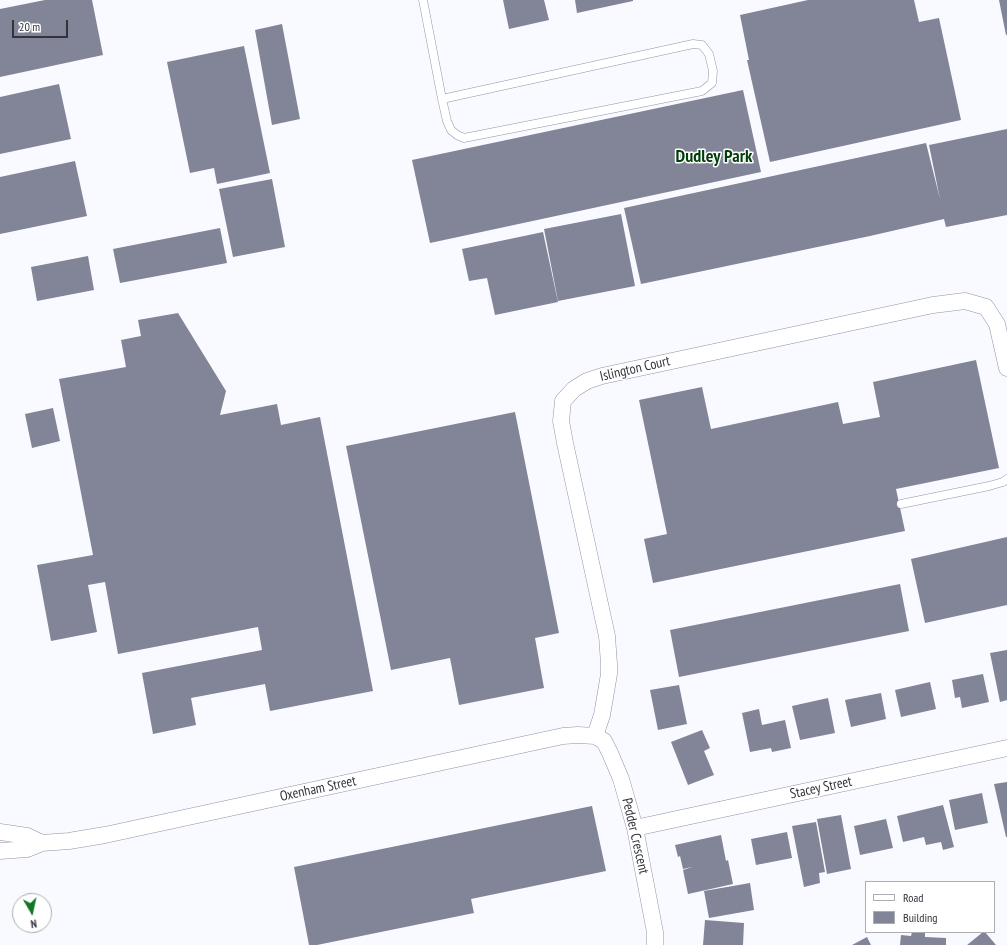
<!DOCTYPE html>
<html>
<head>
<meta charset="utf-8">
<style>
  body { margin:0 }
  #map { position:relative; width:1007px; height:945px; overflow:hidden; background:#f9faff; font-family:"PT Sans Narrow",sans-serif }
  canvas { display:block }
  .legend { position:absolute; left:865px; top:881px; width:130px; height:52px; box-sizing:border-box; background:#fff; border:1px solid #adadb1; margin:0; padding:5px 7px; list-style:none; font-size:12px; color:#32333c }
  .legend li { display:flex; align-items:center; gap:8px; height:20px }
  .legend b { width:20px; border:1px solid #adadb1 }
  .north { position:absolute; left:12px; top:893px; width:40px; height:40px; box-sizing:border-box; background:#fff; border:1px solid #adadb1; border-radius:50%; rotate:171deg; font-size:11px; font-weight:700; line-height:16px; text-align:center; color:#32333c }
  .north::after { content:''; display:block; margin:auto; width:14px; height:18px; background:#147525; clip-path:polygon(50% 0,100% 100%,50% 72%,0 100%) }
  .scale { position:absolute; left:12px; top:20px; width:56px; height:18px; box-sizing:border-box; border:2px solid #32333c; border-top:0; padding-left:5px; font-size:12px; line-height:14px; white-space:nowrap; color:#32333c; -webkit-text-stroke:3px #fff; paint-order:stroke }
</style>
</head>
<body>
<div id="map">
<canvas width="1007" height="945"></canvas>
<ul class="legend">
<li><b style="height:5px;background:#fff"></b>Road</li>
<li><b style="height:11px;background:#828498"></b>Building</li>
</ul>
<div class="north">N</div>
<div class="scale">20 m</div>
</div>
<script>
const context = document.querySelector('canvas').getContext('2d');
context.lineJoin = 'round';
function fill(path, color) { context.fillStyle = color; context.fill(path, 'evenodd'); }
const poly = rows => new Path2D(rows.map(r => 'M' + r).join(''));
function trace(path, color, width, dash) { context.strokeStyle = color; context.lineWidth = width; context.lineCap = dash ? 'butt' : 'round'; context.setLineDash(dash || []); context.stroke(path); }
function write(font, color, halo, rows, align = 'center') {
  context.font = font + ' "PT Sans Narrow",sans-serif'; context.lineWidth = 3; context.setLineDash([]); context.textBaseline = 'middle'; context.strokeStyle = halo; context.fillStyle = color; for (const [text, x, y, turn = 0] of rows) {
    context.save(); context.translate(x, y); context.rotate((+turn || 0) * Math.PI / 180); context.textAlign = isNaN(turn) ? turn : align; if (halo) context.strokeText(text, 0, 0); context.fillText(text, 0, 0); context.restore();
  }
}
fill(poly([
  [45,0,92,0,103,55,0,77,0,9],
  [503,0,544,0,549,20,509,29],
  [575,0,633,0,633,1,577,13],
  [808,0,914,0,919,22,939,18,961,120,770,162,747,60,749,60,740,15],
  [999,0,1007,0,1007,35,1006,35],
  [282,24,300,119,272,125,255,30],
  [244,46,270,173,217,184,214,168,190,173,167,62],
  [59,84,71,139,0,154,0,97],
  [743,90,761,172,430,243,412,160],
  [1007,129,1007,215,946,227,944,219,870,236,641,284,624,208,926,143,940,199,929,145],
  [75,161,87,216,0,234,0,177],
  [272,179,285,247,233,257,219,189],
  [621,214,635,286,558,301,544,229],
  [220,228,227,263,120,283,113,249],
  [543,232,558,302,495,315,487,278,469,281,462,249],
  [88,256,94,290,37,301,31,267],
  [178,313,226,391,220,415,277,404,281,425,320,417,373,691,270,711,265,684,191,698,196,725,153,734,142,673,262,650,258,627,118,654,105,582,88,585,97,632,51,641,37,565,93,555,59,379,126,367,121,340,141,336,138,320],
  [976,360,999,468,896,489,905,531,653,583,644,539,667,534,639,400,702,387,711,429,838,402,843,424,880,417,873,382],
  [53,408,60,441,32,448,25,414],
  [515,412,559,633,535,638,544,688,459,705,450,658,391,670,346,446],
  [1007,537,1007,605,925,623,911,559],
  [900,584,909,631,679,677,670,630],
  [1007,650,1007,700,1000,702,990,653],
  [983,674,989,702,962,708,960,697,955,698,952,680],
  [930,682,936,709,901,717,895,690],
  [679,685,687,724,658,730,650,690],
  [881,693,886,719,851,727,845,700],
  [828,698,835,733,800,740,792,706],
  [759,709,762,725,785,720,791,748,772,752,771,748,750,752,742,713],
  [702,730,710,748,704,751,714,775,688,785,671,742],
  [1007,782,1007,837,1006,837,994,784],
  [982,793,988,823,955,830,949,800],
  [943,805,954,847,943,850,941,842,926,845,924,837,903,842,897,816],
  [592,806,606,871,471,899,474,913,317,945,309,945,294,867],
  [841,815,851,869,827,874,817,819],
  [886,819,893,848,860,855,854,826],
  [816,822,825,872,819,873,820,883,804,887,792,826],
  [787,832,792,858,756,865,751,839],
  [721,835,726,861,728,860,733,884,688,894,683,870,692,867,683,869,680,856,678,857,675,845],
  [750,883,754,910,709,918,704,891],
  [705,920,744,923,743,945,703,945],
  [912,932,925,932,925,937,946,938,946,945,900,945,901,935,911,936],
  [983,932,985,932,996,945,967,945],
  [867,937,871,945,852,945]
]), '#828498');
const lane = poly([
  [423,0,442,99,447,121,451,130,457,135,464,138,702,91,712,83,713,71,709,54,702,45,693,44,442,99],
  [901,504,989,486,1003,482,1007,479]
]);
const street = poly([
  [595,736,602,715,609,674,609,664,607,636,565,443,561,421,563,401,574,389,587,381,602,376,933,305,965,301,986,307,997,324,1007,368],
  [635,828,1007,748],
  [0,832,27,836,42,843],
  [0,851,27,849,42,843,69,841,105,835,563,736,578,735,595,736,604,741,610,753,621,779,635,828,655,932,655,945]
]);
trace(lane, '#9093a7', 9);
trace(street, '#9093a7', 17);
trace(lane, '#fff', 8);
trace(street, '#fff', 16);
write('14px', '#32333c', '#fff', [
  ["Islington Court",635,369,-13],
  ["Stacey Street",821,788,-12],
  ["Oxenham Street",318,789,-12],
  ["Pedder Crescent",635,836,77]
]);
write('bold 18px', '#003e0b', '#fff', [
  ["Dudley Park",714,157]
]);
</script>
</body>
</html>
